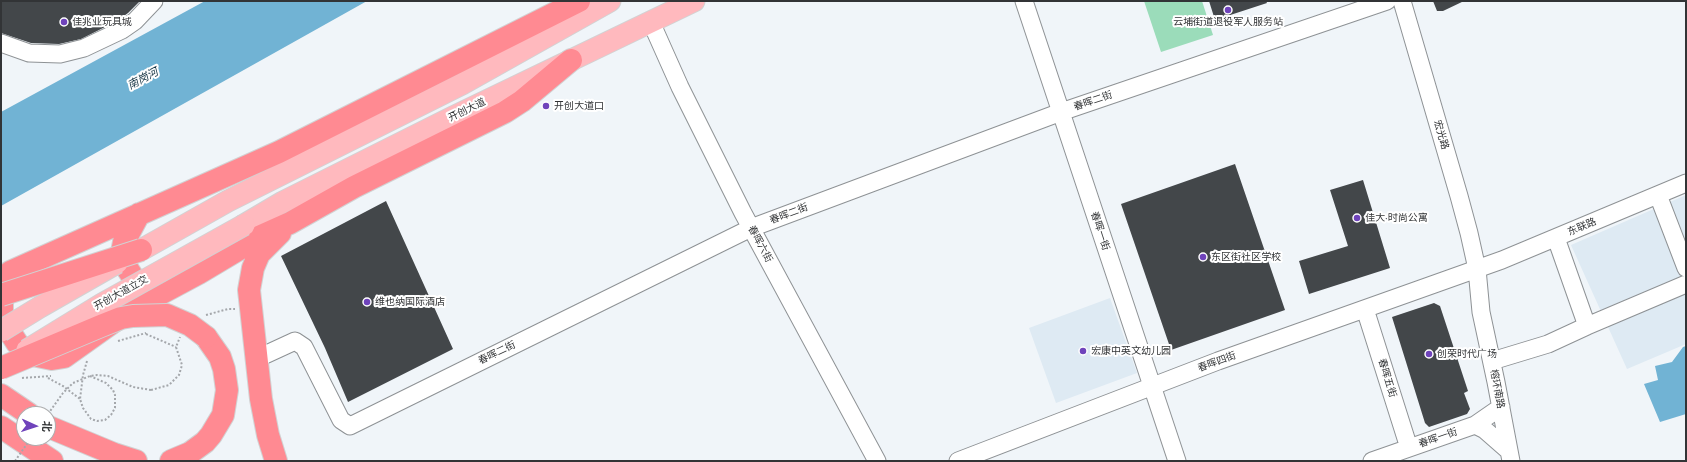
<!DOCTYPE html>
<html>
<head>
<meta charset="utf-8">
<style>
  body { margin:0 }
  #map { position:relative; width:1687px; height:462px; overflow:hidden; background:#f0f5f9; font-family:"PT Sans","Noto Sans SC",sans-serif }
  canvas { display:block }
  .frame { position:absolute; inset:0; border:2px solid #323436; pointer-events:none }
  .north { position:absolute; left:16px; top:406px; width:40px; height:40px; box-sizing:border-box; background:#fff; border:1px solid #adaeaf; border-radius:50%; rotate:93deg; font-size:11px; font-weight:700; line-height:16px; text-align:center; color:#323436 }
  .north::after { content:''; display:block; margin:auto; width:14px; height:18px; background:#6f43bb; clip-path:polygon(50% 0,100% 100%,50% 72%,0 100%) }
</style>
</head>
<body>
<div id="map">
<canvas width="1687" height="462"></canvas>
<div class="frame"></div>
<div class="north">北</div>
</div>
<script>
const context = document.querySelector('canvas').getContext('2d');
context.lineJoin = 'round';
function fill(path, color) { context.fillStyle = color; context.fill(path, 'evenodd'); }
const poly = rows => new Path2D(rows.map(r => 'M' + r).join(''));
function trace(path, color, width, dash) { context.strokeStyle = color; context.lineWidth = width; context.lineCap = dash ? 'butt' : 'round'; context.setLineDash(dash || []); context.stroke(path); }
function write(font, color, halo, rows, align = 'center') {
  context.font = font + ' "PT Sans","Noto Sans SC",sans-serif'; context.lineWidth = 4; context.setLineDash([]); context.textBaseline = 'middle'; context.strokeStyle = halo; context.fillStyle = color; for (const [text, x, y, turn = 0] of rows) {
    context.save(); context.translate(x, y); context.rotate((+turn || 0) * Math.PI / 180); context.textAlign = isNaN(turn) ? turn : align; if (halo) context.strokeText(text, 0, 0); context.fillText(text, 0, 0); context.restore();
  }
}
fill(poly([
  [1686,195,1686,344,1627,369,1571,245],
  [1110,298,1137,373,1056,403,1029,328]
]), '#deeaf3');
fill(poly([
  [1144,1,1202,1,1213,35,1161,52]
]), '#9bdcba');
fill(poly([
  [205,1,367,1,1,206,1,112],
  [1686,346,1686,414,1660,422,1644,384,1658,380,1655,366,1672,362,1683,347]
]), '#71b3d4');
fill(poly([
  [1,1,140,1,128,13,117,21,81,39,59,44,31,43,1,33],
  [1209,1,1266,1,1267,3,1215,20],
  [1433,1,1464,1,1443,11,1437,11],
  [1235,164,1285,310,1171,350,1121,204],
  [1363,180,1390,268,1309,294,1299,261,1348,246,1330,190],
  [386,201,453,349,348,402,325,348,281,256],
  [1434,303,1440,306,1468,391,1464,393,1470,409,1467,414,1429,427,1425,423,1392,317]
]), '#43474a');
const minor = poly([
  [1024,1,1177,461],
  [1402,1,1459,196,1469,233,1477,269,1481,312,1496,382,1511,461],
  [651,22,680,87,743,213,877,461],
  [1,43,29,53,60,54,84,48,122,30,135,21,154,1],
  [1658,195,1686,268],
  [1365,309,1409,448],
  [1587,326,1686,284],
  [256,359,295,341,304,347,341,420,350,426,751,228,1061,112,1387,1],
  [1492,361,1548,344,1587,326,1556,238],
  [1475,425,1485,430,1509,451],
  [958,461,1218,361,1502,260,1686,183],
  [1372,461,1475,425,1501,407]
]);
const major = poly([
  [244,225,283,202,453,117,694,1],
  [141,250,228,201,462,84,610,1]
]);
const highway = poly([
  [139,214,124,242,122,252,125,265,136,282,143,287,155,290],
  [23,267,7,281,2,290,2,316,10,332,17,343,28,354,52,359,64,357,130,310,199,273,261,236,290,223,354,187,505,112,522,101,571,60],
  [10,272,279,152,579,1],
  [1,395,29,414],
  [1,427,52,461],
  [49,427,114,454,136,461],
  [171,461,190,453,205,442,211,435,223,415,227,390,224,369,220,357,206,337],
  [276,461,268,435,261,399,249,290,253,268,259,254,280,233]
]);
trace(minor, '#8e9295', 19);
trace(major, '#d2d2d3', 23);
trace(highway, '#d2d2d3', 24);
trace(poly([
  [206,315,228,309,235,309],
  [146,334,176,347],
  [118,341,146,333],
  [87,361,83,375,80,399,83,408,91,419,97,421,105,420,111,415,115,408,115,395,113,390,106,383,90,376],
  [22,378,51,376],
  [48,378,63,386,80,399],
  [151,390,169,385,179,375,182,365,176,347,180,337]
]), '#a4a7ab', 2, [2, 2]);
trace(minor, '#fff', 17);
trace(major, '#ffb9be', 21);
trace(highway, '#ff8a92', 22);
const majorBridge = poly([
  [1,331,40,307,117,263],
  [27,350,102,304,244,225]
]);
const highwayBridge = poly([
  [1,295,141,250],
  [1,368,101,326,121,318,133,316,167,315,190,325,206,337]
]);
trace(majorBridge, '#d2d2d3', 23, []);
trace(highwayBridge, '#d2d2d3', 24, []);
trace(poly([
  [48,414,63,393,73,383,90,376,97,375,108,376,133,387,151,390],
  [15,461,31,438]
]), '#a4a7ab', 2, [2, 2]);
trace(majorBridge, '#ffb9be', 21);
trace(highwayBridge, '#ff8a92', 22);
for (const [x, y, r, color] of [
  [1228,10,4,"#6f43bb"],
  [64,22,4,"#6f43bb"],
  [546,106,4,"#6f43bb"],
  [1357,218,4,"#6f43bb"],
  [1203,257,4,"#6f43bb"],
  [367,302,4,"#6f43bb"],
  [1083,351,4,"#6f43bb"],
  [1429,354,4,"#6f43bb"]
]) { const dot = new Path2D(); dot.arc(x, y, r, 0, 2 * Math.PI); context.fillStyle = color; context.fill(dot); trace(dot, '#fff', 1.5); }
write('10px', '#323436', '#fff', [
  ["佳兆业玩具城",72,22],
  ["云埔街道退役军人服务站",1228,22,"center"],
  ["开创大道口",554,106],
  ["佳大·时尚公寓",1365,218],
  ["东区街社区学校",1211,257],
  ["维也纳国际酒店",375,302],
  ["宏康中英文幼儿园",1091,351],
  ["创荣时代广场",1437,354]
], 'left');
write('10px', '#323436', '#fff', [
  ["春晖二街",1093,101,-19],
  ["开创大道",467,110,-26],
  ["宏光路",1441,135,74],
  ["春晖二街",789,214,-21],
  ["东联路",1582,227,-23],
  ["春晖一街",1100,231,72],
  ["春晖六街",760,244,62],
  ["开创大道立交",121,293,-29],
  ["春晖二街",497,353,-26],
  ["春晖四街",1217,362,-20],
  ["春晖五街",1387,378,73],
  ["榕环南路",1497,389,79],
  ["春晖一街",1438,438,-19]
]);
write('italic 11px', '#143342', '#fff', [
  ["南岗河",143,79,-28]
]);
</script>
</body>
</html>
